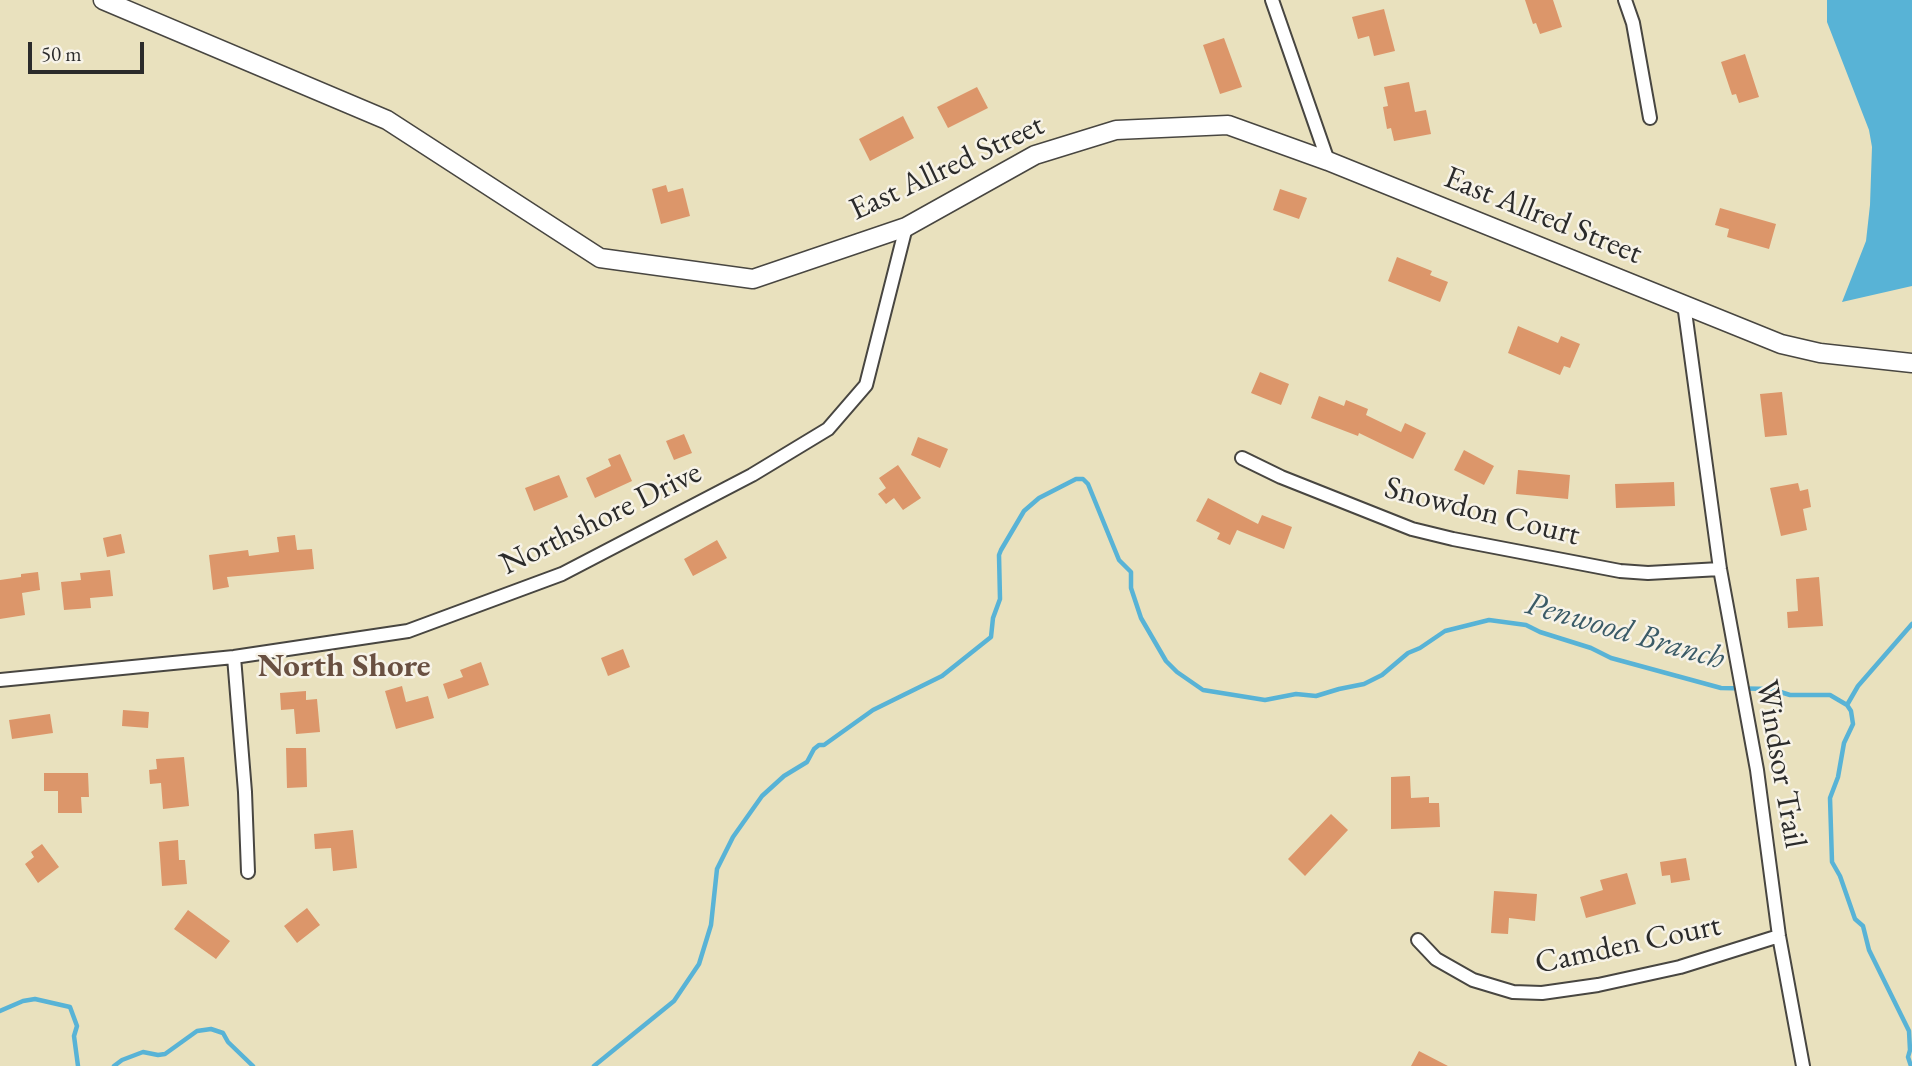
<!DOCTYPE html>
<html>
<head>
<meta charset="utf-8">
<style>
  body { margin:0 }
  #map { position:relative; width:1912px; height:1066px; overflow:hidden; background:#e9e1be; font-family:"EB Garamond",serif }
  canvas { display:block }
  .scale { position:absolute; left:28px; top:42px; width:116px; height:32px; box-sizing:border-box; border:4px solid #2b2b2b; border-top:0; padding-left:9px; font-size:21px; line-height:24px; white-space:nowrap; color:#2b2b2b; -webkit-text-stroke:5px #f7f3e8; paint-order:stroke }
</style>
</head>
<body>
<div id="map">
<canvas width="1912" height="1066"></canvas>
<div class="scale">50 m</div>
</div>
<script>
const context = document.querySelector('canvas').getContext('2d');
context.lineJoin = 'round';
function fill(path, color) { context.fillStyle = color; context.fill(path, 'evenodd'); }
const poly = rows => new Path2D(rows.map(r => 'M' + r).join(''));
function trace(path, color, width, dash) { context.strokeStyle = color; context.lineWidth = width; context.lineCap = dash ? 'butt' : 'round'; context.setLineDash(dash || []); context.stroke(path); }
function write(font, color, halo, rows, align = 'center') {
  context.font = font + ' "EB Garamond",serif'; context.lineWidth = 5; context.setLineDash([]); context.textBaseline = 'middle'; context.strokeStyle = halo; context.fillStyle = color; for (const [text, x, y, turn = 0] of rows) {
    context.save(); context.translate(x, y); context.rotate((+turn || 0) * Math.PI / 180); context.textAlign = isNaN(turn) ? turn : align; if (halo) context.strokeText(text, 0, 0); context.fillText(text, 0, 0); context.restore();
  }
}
fill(poly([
  [1827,0,1912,0,1912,286,1842,302,1866,241,1870,205,1872,147,1869,130,1827,22]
]), '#58b3d6');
trace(poly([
  [1847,705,1858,686,1912,624],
  [0,1011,23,1001,35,999,70,1007,77,1026,74,1036,78,1066],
  [114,1066,122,1060,143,1052,158,1055,165,1054,197,1031,211,1029,223,1033,228,1042,253,1066],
  [594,1066,674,1001,699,964,711,925,717,869,733,837,762,796,784,776,807,762,814,749,819,745,824,745,873,710,942,676,991,637,993,618,1000,599,999,555,1001,550,1024,511,1039,498,1076,479,1083,479,1088,484,1119,560,1131,572,1131,588,1141,618,1166,661,1177,672,1203,690,1265,700,1296,694,1316,696,1339,689,1364,684,1382,675,1408,653,1420,648,1445,631,1489,620,1526,625,1540,632,1591,648,1611,658,1721,688,1771,689,1790,695,1830,695,1847,705,1851,711,1853,724,1844,743,1838,777,1830,798,1832,862,1840,876,1855,919,1863,926,1869,950,1909,1031,1910,1050,1908,1057,1911,1066]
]), '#58b3d6', 4.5);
fill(poly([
  [1525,0,1553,0,1562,27,1540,34,1536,23,1533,24],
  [1384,9,1395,51,1374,56,1369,36,1358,39,1352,17],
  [1224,38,1242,87,1220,94,1203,45],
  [1745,54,1759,97,1739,103,1736,94,1732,95,1721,62],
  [1409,82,1415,112,1426,110,1431,134,1394,141,1391,128,1387,129,1383,107,1388,106,1384,87],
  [977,87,988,108,948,128,937,107],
  [903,116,914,138,870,161,859,139],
  [666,185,668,192,683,188,690,216,661,224,652,189],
  [1280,189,1307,198,1299,219,1273,210],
  [1720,208,1776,224,1769,249,1727,237,1729,229,1715,225],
  [1397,257,1432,271,1430,275,1448,282,1440,302,1388,281],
  [1518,326,1558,343,1561,336,1580,344,1570,368,1564,366,1560,375,1508,353],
  [1260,372,1289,384,1281,405,1251,393],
  [1782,392,1787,435,1765,437,1760,394],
  [1319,396,1344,406,1346,400,1368,409,1366,415,1401,432,1405,423,1426,433,1413,459,1359,433,1358,436,1311,418],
  [684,434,692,453,674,460,666,441],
  [918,437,948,449,940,468,911,455],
  [1464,450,1494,466,1484,485,1454,470],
  [620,454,632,481,595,498,586,478,611,466,608,459],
  [898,465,921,498,903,510,894,498,886,504,878,494,886,488,879,478],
  [1518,470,1570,475,1568,499,1516,494],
  [559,475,568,497,534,511,525,488],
  [1674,482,1675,506,1616,508,1615,484],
  [1798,483,1800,491,1808,489,1811,507,1803,509,1807,530,1781,536,1770,488],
  [1208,498,1258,524,1262,515,1292,527,1284,549,1237,530,1230,545,1217,539,1220,533,1196,521],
  [121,534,125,553,107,557,103,538],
  [295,535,297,550,312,549,314,569,227,577,229,587,213,590,209,555,248,550,249,556,279,552,277,537],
  [717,540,727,558,693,576,684,559],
  [110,570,113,596,90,598,91,608,64,610,61,582,81,580,80,573],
  [38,572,40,590,22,593,25,615,0,619,0,580,21,577,21,574],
  [1819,577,1823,626,1788,628,1787,612,1798,611,1796,579],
  [623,649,630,667,608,676,601,658],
  [481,662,489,685,448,699,443,684,463,677,460,670],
  [402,686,406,702,428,696,434,718,396,729,385,691],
  [306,691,306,700,317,699,320,732,296,734,294,709,281,710,280,693],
  [123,710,149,712,148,728,122,726],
  [50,714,53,733,12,739,9,720],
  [286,748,306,748,307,787,287,788],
  [184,757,189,806,163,809,161,783,150,784,149,770,157,769,156,759],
  [44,773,88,773,89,797,81,797,82,813,58,813,58,791,44,791],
  [1410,776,1411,798,1429,797,1429,803,1439,803,1440,827,1391,829,1391,777],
  [1331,814,1348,830,1305,876,1288,859],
  [353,830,357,868,333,871,331,848,315,849,314,834],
  [178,840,179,860,185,860,187,884,162,886,159,842],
  [42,844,59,867,38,883,25,864,34,857,31,852],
  [1686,858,1690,880,1671,883,1670,875,1662,876,1660,862],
  [1627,873,1636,904,1586,918,1580,897,1603,890,1600,880],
  [1494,891,1537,894,1535,921,1509,918,1508,934,1491,933],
  [307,908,320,925,297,943,284,926],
  [188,910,230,941,216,959,174,929],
  [1419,1051,1448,1066,1411,1066]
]), '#dc966a');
const street = poly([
  [1272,0,1328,161],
  [1625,0,1633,23,1650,118],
  [1684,304,1720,569,1757,770,1779,936,1803,1066],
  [1242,458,1281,477,1412,529,1453,539,1620,571,1648,573,1720,569],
  [234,657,245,792,248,872],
  [0,680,234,657,408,631,562,574,752,475,828,429,866,385,906,227],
  [1418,940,1436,959,1473,980,1513,992,1542,993,1598,985,1680,967,1779,936]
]);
const secondary = poly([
  [103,0,387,120,600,258,753,279,906,227,1035,155,1116,130,1228,125,1328,161,1781,344,1820,353,1912,363]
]);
trace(street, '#484641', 16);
trace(secondary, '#484641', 21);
trace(street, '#fff', 12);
trace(secondary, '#fff', 18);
write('32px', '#2b2b2b', '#f7f3e8', [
  ["East Allred Street",947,168,-25],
  ["East Allred Street",1543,216,22],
  ["Snowdon Court",1482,512,14],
  ["Northshore Drive",601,519,-26],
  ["Windsor Trail",1780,764,80],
  ["Camden Court",1628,945,-12]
]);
write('italic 33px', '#3b5b67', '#f7f3e8', [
  ["Penwood Branch",1625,632,16]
]);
write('bold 33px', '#695041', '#f7f3e8', [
  ["North Shore",344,667]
]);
</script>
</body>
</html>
